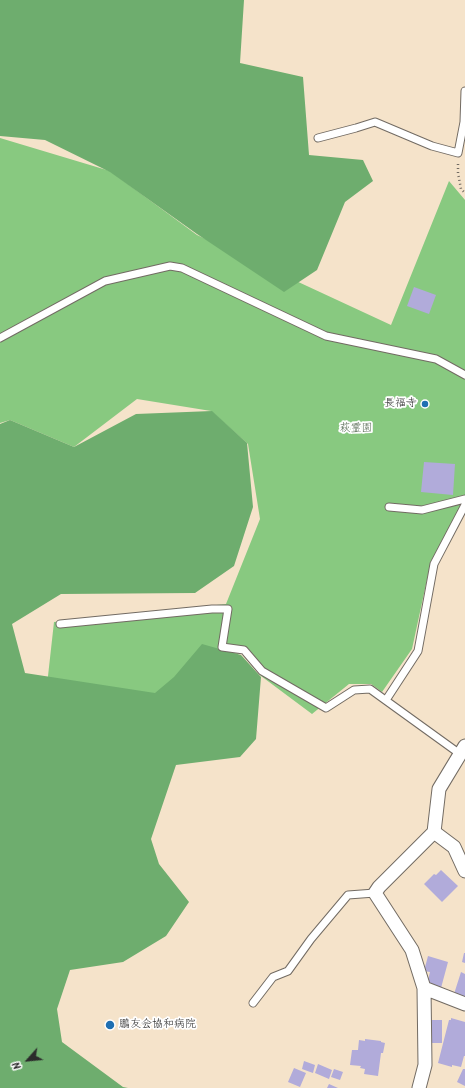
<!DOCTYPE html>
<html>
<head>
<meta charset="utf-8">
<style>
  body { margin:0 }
  #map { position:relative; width:465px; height:1088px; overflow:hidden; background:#f5e3ca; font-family:Kalam,sans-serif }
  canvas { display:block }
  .north { position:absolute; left:8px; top:1040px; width:40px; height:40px; -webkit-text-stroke:3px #fff; paint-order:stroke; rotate:243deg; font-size:11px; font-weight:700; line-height:16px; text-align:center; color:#2b2b2b }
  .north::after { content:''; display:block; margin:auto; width:14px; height:18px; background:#2b2b2b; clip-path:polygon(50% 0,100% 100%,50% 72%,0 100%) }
</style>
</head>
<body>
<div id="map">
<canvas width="465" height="1088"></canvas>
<div class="north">N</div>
</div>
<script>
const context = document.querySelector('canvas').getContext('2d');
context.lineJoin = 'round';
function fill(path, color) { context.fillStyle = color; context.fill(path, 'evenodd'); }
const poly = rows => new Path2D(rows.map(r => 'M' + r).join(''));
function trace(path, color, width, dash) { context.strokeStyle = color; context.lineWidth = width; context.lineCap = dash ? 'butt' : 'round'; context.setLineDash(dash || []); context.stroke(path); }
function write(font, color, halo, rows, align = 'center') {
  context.font = font + ' Kalam,"Klee One",sans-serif'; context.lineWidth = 3.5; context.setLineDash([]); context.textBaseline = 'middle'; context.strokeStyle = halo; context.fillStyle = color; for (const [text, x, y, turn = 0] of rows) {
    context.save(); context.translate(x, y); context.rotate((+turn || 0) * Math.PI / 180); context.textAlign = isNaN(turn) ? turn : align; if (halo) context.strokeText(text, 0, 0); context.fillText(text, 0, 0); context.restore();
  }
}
fill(poly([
  [0,138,110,171,197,235,391,325,449,181,465,200,465,501,431,561,412,649,382,692,371,684,349,684,312,714,261,676,242,654,218,653,169,711,46,694,54,622,226,604,260,519,248,444,211,411,137,399,74,447,10,420,0,423]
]), '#88c980');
fill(poly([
  [0,0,244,0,240,63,303,77,309,155,363,160,373,181,345,202,317,270,284,292,197,234,110,172,45,140,0,136],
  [212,411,247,443,253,507,234,566,195,593,61,594,12,624,25,673,155,693,174,677,202,644,241,655,261,677,256,739,240,757,176,765,151,839,159,864,189,902,166,936,123,962,70,970,57,1009,62,1042,123,1087,128,1088,0,1088,0,424,10,420,74,447,136,414]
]), '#6ead6e');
fill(poly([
  [414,287,436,295,429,314,407,306],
  [424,462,455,464,453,495,421,492],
  [441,870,458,886,442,902,424,884,434,874,436,875],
  [464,953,465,953,465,963,462,962],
  [428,956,448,962,441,988,427,984,430,972,424,971],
  [461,972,465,974,465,997,454,994],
  [451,1018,465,1022,465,1056,464,1056,461,1067,452,1065,452,1067,438,1063,449,1020,451,1020],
  [428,1020,442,1020,442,1043,428,1043],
  [365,1039,381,1041,381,1042,385,1043,383,1053,381,1053,378,1076,364,1074,365,1069,360,1068,361,1066,350,1065,352,1050,358,1050,359,1040,365,1041],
  [304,1061,315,1065,313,1073,302,1069],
  [318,1064,332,1070,329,1079,315,1073],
  [294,1068,306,1073,300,1087,288,1082],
  [334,1069,343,1072,340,1080,331,1077],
  [463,1069,465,1069,465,1086,457,1082],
  [329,1084,338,1088,327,1088]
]), '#b1abda');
const lane = poly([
  [318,138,356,128,375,122,432,146,458,153,464,122,465,91],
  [0,338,105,281,170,266,182,268,326,336,436,359,465,375],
  [389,507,422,510,465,499],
  [60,624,212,609,228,609,222,647,244,650,262,671,326,708,354,690,370,689,460,754],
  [386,700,418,651,434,564,465,505],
  [253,1003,273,977,288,971,311,939,348,895,375,893]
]);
const street = poly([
  [434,832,454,847,465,871],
  [424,988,465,1004],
  [419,1088,425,1065,424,988,412,950,375,893,379,887,434,832,439,789,465,746]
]);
trace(lane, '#726b63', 9);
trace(street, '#726b63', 15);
trace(poly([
  [458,164,458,173,461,189,465,193]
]), '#726b63', 2.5, [1, 3]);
trace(lane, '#fff', 7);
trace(street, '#fff', 13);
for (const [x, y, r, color] of [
  [425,404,4,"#1f6fb2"],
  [110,1025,5,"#1f6fb2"]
]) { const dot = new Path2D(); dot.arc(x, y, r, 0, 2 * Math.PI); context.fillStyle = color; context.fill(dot); trace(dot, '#fff', 1.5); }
write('11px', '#2b2b2b', '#fff', [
  ["長福寺",417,404],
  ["鵬友会協和病院",119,1025,"left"]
], 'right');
write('11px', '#4c6249', '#fff', [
  ["萩霊園",356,429]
]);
</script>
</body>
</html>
